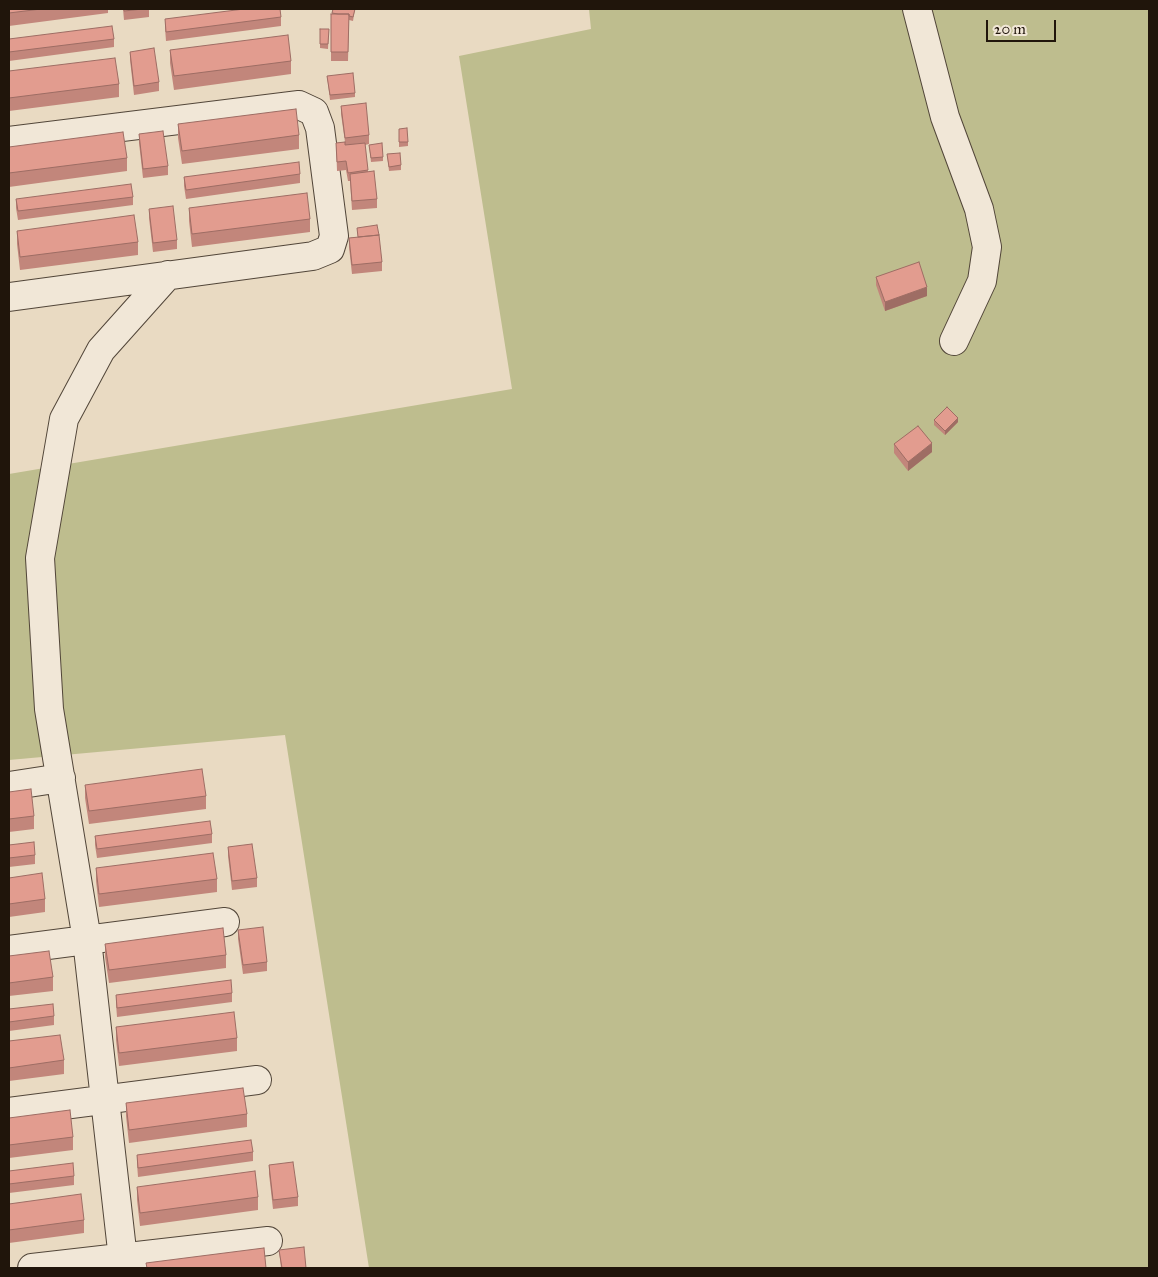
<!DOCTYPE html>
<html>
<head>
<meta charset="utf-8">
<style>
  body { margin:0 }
  #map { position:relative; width:1158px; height:1277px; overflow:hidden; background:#e9dac2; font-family:"IM FELL Great Primer",serif }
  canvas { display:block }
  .frame { position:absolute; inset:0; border:10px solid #20150b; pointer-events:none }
  .scale { position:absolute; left:986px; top:20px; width:70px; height:22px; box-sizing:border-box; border:2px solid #20150b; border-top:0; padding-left:6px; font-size:15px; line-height:18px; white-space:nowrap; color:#20150b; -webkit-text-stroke:4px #f1e7d7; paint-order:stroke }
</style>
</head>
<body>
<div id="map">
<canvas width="1158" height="1277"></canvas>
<div class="frame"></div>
<div class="scale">20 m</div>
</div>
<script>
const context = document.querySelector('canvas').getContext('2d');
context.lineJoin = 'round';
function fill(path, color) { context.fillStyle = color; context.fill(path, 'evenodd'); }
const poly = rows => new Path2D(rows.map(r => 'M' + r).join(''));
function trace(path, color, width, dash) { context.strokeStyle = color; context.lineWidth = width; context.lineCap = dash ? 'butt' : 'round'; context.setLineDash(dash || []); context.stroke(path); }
fill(poly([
  [589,9,1149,9,1149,1268,369,1268,285,735,9,760,9,474,512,389,459,56,591,29]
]), '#bebd8e');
const minor = poly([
  [917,9,945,117,979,209,987,247,982,281,954,341],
  [9,141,299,105,314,112,320,128,334,236,330,249,313,256,9,297],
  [9,786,61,778],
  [9,950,225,922],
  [9,1112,257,1080],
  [32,1268,268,1241],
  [124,1268,87,940,49,709,40,558,64,419,101,350,168,275]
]);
trace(minor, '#524639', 30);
trace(minor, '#f1e7d7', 28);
fill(poly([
  [9,9,108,9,108,13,9,26],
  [123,9,149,9,149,17,124,20],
  [333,9,355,9,353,21,349,20,348,61,331,61,331,14,332,14],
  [281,17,281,26,166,41,165,28,165,19],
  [320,29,329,29,328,49,320,48],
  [9,39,114,39,114,47,9,61],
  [170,50,291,61,291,74,174,90,170,63],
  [130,52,159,82,159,91,134,95,130,60],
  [9,71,119,84,119,97,9,111],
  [327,76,355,93,355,97,330,100],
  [341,106,369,135,369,144,365,145,368,172,377,199,377,208,352,210,350,181,348,181,346,170,337,171,336,143,345,142,341,114],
  [178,124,299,135,299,149,182,164,178,138],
  [399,129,408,142,408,146,399,147],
  [139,134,168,166,168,175,143,178,139,143],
  [369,145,383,157,383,161,371,162],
  [9,147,127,158,127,171,9,187],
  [387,154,401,165,401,170,389,171],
  [300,174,300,183,186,199,184,186,184,177],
  [133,197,133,205,18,220,16,208,16,199],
  [189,208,310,219,310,232,192,247,189,221],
  [149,209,177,240,177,249,153,252,149,218],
  [357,228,382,262,382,271,352,274,349,247,349,238,358,237],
  [17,231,138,242,138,255,20,270,17,244],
  [876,277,927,296,885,311,876,285],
  [934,420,958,422,945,435,934,425],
  [894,444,932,452,908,471,894,453],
  [85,785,206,796,206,809,89,824,85,798],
  [9,792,34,816,34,829,9,832],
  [212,834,212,843,97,858,95,845,95,836],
  [9,845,35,855,35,864,9,867],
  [228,847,257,878,257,887,232,890,228,856],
  [96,868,217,879,217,892,99,907,96,881],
  [9,878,45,899,45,912,9,917],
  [238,930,267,962,267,971,243,974,238,939],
  [105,944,226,955,226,968,109,983,105,957],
  [9,956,53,977,53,991,9,996],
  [232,993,232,1002,117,1017,116,1004,116,995],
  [9,1009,54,1016,54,1025,9,1031],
  [116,1027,237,1038,237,1051,119,1066,116,1040],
  [9,1041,64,1060,64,1074,9,1081],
  [126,1103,247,1114,247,1127,129,1143,126,1116],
  [9,1118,73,1137,73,1150,9,1158],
  [253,1152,253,1161,138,1177,137,1164,137,1155],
  [269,1165,298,1197,298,1206,273,1209,269,1174],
  [9,1171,74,1176,74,1185,9,1193],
  [137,1187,258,1197,258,1210,140,1226,137,1200],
  [9,1204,84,1220,84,1233,9,1243],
  [279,1250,306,1268,281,1268]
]), '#c2867b');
fill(poly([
  [927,287,927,296,885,311,885,302],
  [958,418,958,422,945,435,945,431],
  [932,443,932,452,908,471,908,462]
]), '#9e6d64');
const building = poly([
  [9,9,41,9,9,13,9,9],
  [124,9,143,9,124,11,124,9],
  [244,9,280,9,281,17,166,32,165,19,244,9],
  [333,9,355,9,353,17,349,16,349,14,338,14,332,13,333,9],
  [331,14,349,14,348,52,331,52,331,14],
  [112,26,114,39,9,52,9,39,112,26],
  [320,29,329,29,328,44,320,44,320,29],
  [288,35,291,61,174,76,170,50,288,35],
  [154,48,159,82,134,86,130,52,154,48],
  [115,58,119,84,9,98,9,71,115,58],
  [353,73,355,93,330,95,327,76,353,73],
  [366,103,369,135,345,138,341,106,366,103],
  [296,109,299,135,182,151,178,124,296,109],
  [407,128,408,142,399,142,399,129,407,128],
  [163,131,168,166,143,169,139,134,163,131],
  [123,132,127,158,9,173,9,147,123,132],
  [345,142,345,145,365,143,368,170,348,173,346,161,337,162,336,143,345,142],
  [382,143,383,157,371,158,369,145,382,143],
  [400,153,401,165,389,167,387,154,400,153],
  [299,162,300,174,186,190,184,177,299,162],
  [374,171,377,199,352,201,350,174,374,171],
  [131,184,133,197,18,211,16,199,131,184],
  [307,193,310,219,192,234,189,208,307,193],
  [173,206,177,240,153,243,149,209,173,206],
  [134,215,138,242,20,257,17,231,134,215],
  [377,225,379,235,358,237,357,228,377,225],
  [379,235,382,262,352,265,349,238,379,235],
  [919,262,927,287,885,302,876,277,919,262],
  [947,407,958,418,945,431,934,420,947,407],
  [918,426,932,443,908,462,894,444,918,426],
  [202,769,206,796,89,811,85,785,202,769],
  [31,789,34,816,9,819,9,792,31,789],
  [210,821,212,834,97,849,95,836,210,821],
  [34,842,35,855,9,858,9,845,34,842],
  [252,844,257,878,232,881,228,847,252,844],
  [213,853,217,879,99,894,96,868,213,853],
  [42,873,45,899,9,904,9,878,42,873],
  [263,927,267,962,243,965,238,930,263,927],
  [223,928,226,955,109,970,105,944,223,928],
  [49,951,53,977,9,983,9,956,49,951],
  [231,980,232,993,117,1008,116,995,231,980],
  [53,1004,54,1016,9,1022,9,1009,53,1004],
  [234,1012,237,1038,119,1053,116,1027,234,1012],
  [60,1035,64,1060,9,1068,9,1041,60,1035],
  [243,1088,247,1114,129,1130,126,1103,243,1088],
  [70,1110,73,1137,9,1145,9,1118,70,1110],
  [251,1140,253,1152,138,1168,137,1155,251,1140],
  [293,1162,298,1197,273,1200,269,1165,293,1162],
  [73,1163,74,1176,9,1184,9,1171,73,1163],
  [255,1171,258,1197,140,1213,137,1187,255,1171],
  [81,1194,84,1220,9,1230,9,1204,81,1194],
  [304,1247,306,1268,282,1268,279,1250,304,1247],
  [264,1248,266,1268,147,1268,146,1263,264,1248]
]);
fill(building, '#e29c8f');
trace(building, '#9e6d64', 1);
</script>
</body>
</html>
